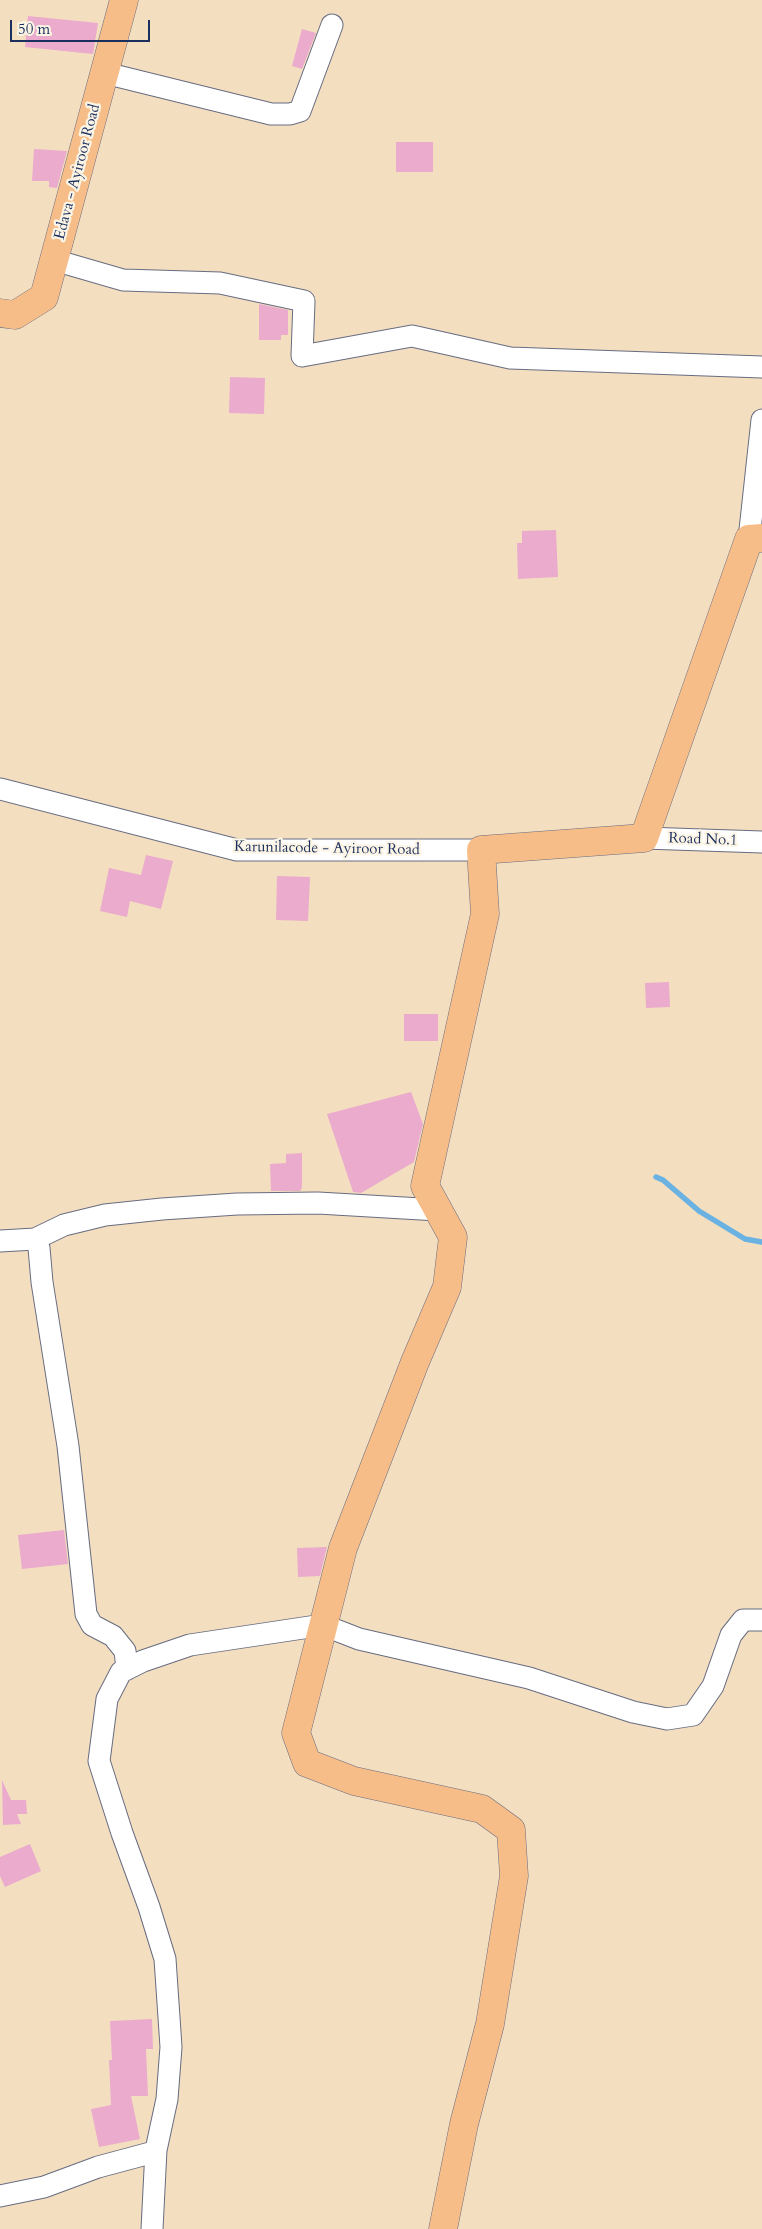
<!DOCTYPE html>
<html>
<head>
<meta charset="utf-8">
<style>
  body { margin:0 }
  #map { position:relative; width:762px; height:2229px; overflow:hidden; background:#f4dec0; font-family:Cardo,serif }
  canvas { display:block }
  .scale { position:absolute; left:10px; top:20px; width:140px; height:22px; box-sizing:border-box; border:2px solid #1b2f5e; border-top:0; padding-left:6px; font-size:15px; line-height:18px; white-space:nowrap; color:#1b2f5e; -webkit-text-stroke:4px #fcf5e5; paint-order:stroke }
</style>
</head>
<body>
<div id="map">
<canvas width="762" height="2229"></canvas>
<div class="scale">50 m</div>
</div>
<script>
const context = document.querySelector('canvas').getContext('2d');
context.lineJoin = 'round';
const poly = rows => new Path2D(rows.map(r => 'M' + r).join(''));
function trace(path, color, width, dash) { context.strokeStyle = color; context.lineWidth = width; context.lineCap = dash ? 'butt' : 'round'; context.setLineDash(dash || []); context.stroke(path); }
function fill(path, color) { context.fillStyle = color; context.fill(path, 'evenodd'); }
function write(font, color, halo, rows, align = 'center') {
  context.font = font + ' Cardo,serif'; context.lineWidth = 4.5; context.setLineDash([]); context.textBaseline = 'middle'; context.strokeStyle = halo; context.fillStyle = color; for (const [text, x, y, turn = 0] of rows) {
    context.save(); context.translate(x, y); context.rotate((+turn || 0) * Math.PI / 180); context.textAlign = isNaN(turn) ? turn : align; if (halo) context.strokeText(text, 0, 0); context.fillText(text, 0, 0); context.restore();
  }
}
trace(poly([
  [656,1177,663,1180,699,1211,745,1239,762,1242]
]), '#69b2e1', 5.5);
fill(poly([
  [28,16,98,23,93,54,25,47],
  [302,29,316,33,302,69,292,66],
  [396,142,433,142,433,172,396,172],
  [34,149,67,151,57,188,49,187,49,181,32,181],
  [259,304,288,310,288,335,281,335,281,340,259,340],
  [230,377,265,378,264,414,229,413],
  [556,530,558,577,518,579,517,543,522,543,522,531],
  [146,855,173,861,161,909,130,901,127,917,100,911,109,868,141,875],
  [277,876,310,877,308,921,276,920],
  [669,982,670,1007,646,1008,645,983],
  [404,1014,438,1014,438,1041,404,1041],
  [411,1092,423,1124,414,1162,361,1193,353,1192,327,1114],
  [302,1153,302,1188,300,1191,271,1191,270,1164,286,1163,286,1154],
  [64,1530,68,1564,22,1569,18,1535],
  [327,1547,320,1576,298,1577,297,1548],
  [2,1780,11,1800,26,1800,27,1814,17,1814,21,1824,3,1825],
  [30,1844,41,1871,5,1887,0,1876,0,1857],
  [152,2019,153,2049,146,2049,148,2096,131,2096,140,2139,99,2147,91,2109,111,2105,109,2060,112,2060,110,2021]
]), '#eaabcd');
const minor = poly([
  [105,73,271,114,290,114,300,111,332,25],
  [54,260,123,280,220,283,304,301,302,356,412,336,510,358,762,367],
  [749,539,762,420],
  [0,789,237,850,481,850],
  [644,838,762,842],
  [35,1239,39,1248,42,1282,68,1446,86,1614,92,1625,113,1636,125,1651,127,1669],
  [0,1241,35,1239,64,1225,105,1215,162,1209,237,1204,318,1203,438,1210],
  [0,2196,44,2187,98,2167,154,2152,156,2150],
  [152,2229,156,2150,167,2099,171,2047,165,1959,149,1907,122,1833,99,1761,107,1699,121,1672,143,1661,190,1645,323,1625,359,1639,529,1678,633,1712,667,1719,693,1715,713,1686,731,1635,743,1620,762,1620]
]);
const major = poly([
  [0,313,15,315,44,297,124,0],
  [443,2229,464,2124,490,2024,514,1876,511,1830,482,1809,354,1781,307,1763,296,1733,343,1548,415,1362,447,1287,453,1237,425,1186,485,914,481,850,644,838,749,539,762,538]
]);
trace(minor, '#676c80', 23);
trace(major, '#676c80', 29);
trace(minor, '#fff', 21);
trace(major, '#f7bd88', 28);
write('15px', '#1b2f5e', '#fcf5e5', [
  ["Edava - Ayiroor Road",78,172,-75],
  ["Road No.1",703,840,2],
  ["Karunilacode - Ayiroor Road",327,849,1]
]);
</script>
</body>
</html>
